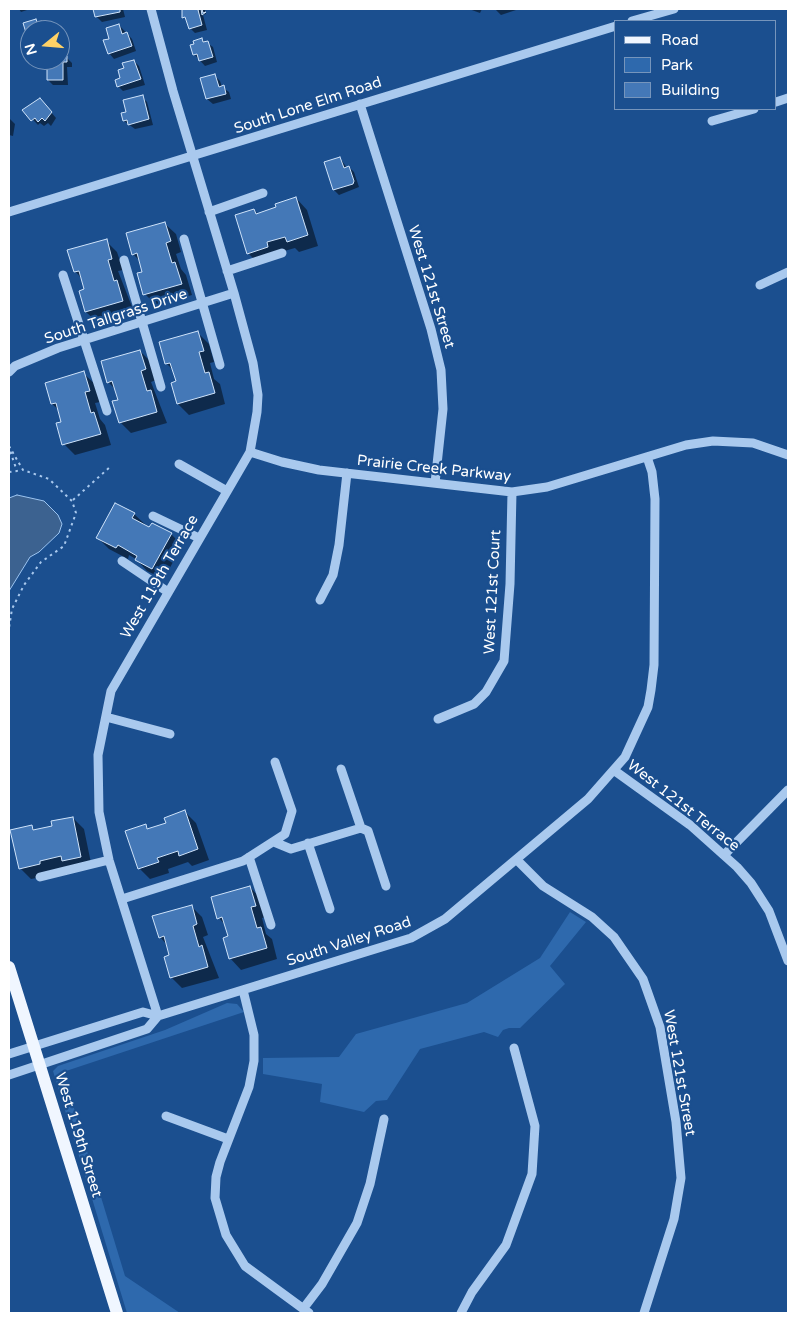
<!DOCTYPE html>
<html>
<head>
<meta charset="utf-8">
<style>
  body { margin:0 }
  #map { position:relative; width:797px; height:1322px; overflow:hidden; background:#1b4f8f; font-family:"Varela Round",sans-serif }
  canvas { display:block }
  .frame { position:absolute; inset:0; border:10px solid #fff; pointer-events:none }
  .legend { position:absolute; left:614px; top:20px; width:162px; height:90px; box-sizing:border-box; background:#1b4f8f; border:1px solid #7695bc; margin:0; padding:6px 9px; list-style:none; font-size:15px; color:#fff }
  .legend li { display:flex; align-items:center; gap:10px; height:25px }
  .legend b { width:25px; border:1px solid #7695bc }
  .north { position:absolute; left:20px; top:20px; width:50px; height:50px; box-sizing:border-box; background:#1b4f8f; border:1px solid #7695bc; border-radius:50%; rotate:253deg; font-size:14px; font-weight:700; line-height:20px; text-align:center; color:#fff }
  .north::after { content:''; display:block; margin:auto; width:18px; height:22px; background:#ffd166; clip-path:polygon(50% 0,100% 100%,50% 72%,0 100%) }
</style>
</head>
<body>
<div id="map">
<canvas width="797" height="1322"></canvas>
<div class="frame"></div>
<ul class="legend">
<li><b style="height:6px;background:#f0f6ff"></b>Road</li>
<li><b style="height:14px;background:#2e69ad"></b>Park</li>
<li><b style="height:14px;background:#4478b7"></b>Building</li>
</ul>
<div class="north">N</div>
</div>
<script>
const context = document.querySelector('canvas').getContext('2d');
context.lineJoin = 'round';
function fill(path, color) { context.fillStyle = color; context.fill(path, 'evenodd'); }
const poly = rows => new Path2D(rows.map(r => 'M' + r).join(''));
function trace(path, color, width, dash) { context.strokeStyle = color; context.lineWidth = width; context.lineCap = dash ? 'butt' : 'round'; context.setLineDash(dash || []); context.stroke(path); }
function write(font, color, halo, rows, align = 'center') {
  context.font = font + ' "Varela Round",sans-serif'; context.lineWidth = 4.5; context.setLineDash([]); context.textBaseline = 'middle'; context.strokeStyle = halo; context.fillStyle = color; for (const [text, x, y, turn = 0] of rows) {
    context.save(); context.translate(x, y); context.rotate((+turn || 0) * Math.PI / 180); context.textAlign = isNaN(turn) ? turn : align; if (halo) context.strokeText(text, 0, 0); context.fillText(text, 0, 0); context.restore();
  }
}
fill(poly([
  [570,912,586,922,550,966,565,984,520,1028,509,1028,503,1030,498,1037,484,1032,420,1049,387,1100,376,1101,364,1112,320,1102,322,1084,263,1074,263,1058,339,1057,356,1034,467,1003,540,958],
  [227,1003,237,1004,244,1012,63,1072,125,1276,180,1313,127,1313,53,1071,58,1066,165,1030]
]), '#2e69ad');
const water = poly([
  [17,495,44,501,58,515,62,524,59,533,39,552,30,557,9,591,9,498,17,495]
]);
fill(water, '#3c6290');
trace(water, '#9cc4f0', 1);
fill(poly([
  [19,9,30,9,21,12],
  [94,9,123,9,125,17,102,22,96,16],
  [184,9,205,9,206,14,203,15,207,30,195,33,190,28],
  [469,9,482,9,480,13],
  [495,9,519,9,501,15],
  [119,25,132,39,136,51,114,59,109,53],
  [201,39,213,47,217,62,205,66,194,54],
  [60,58,67,58,72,63,72,67,67,67,68,85,53,85,48,80,47,60,60,60],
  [134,61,139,66,145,85,123,91,118,86,125,69],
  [215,76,220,81,222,87,229,92,231,99,213,104,207,99,202,79],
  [142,97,147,102,153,125,135,129,124,121,123,114,128,113],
  [45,105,56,118,51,126,48,123,44,126,40,123,38,125,24,110],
  [9,118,15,124,13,136,9,135],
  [340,158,347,168,349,167,354,172,359,187,339,195,334,190],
  [296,198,307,210,318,246,299,252,295,248,277,253,259,264,248,253,254,210,258,214,278,208],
  [164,223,176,234,181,252,176,254,181,269,186,275,192,295,156,305,145,294,144,273,141,262,133,254],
  [106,241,117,252,123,270,118,271,134,312,98,323,86,312,86,290,82,279,75,271],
  [198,333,209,344,214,362,210,363,214,379,220,384,225,404,189,415,178,404,177,382,174,371,166,363],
  [140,351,151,362,156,380,151,382,167,423,131,433,120,422,119,401,116,390,108,382],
  [83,373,95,384,100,402,95,403,100,419,105,425,111,445,75,455,64,444,63,423,60,411,52,404],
  [134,514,150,529,171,534,182,545,164,579,147,571,136,559,129,555,128,559,109,549,98,538],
  [185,812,196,823,209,860,192,866,188,862,168,869,169,873,150,879,139,868,145,826,149,830,167,823],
  [73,818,84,829,92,868,31,879,20,868,32,827,36,831,54,827],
  [250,887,261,899,266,917,262,918,266,934,272,939,277,959,241,970,230,958,229,937,226,926,219,918],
  [191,906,202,917,208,935,203,937,219,978,182,988,171,977,170,956,167,945,160,937]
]), '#0007');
const building = poly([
  [93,9,120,9,120,12,95,17,93,9],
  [182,9,202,9,203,13,206,12,202,15,201,9,198,10,202,25,189,29,185,17,182,18,182,9],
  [36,19,37,22,42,21,44,26,48,24,49,30,30,30,30,39,29,36,27,36,23,23,36,19],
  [119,24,122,34,127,32,132,46,108,54,103,40,109,39,106,28,119,24],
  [202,38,203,42,208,41,213,57,199,61,197,54,193,55,190,45,194,44,193,41,202,38],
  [60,56,67,56,67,62,63,62,63,80,47,80,47,69,45,69,46,60,60,60,60,56],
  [134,60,141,79,117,87,115,80,120,78,118,70,124,68,122,63,134,60],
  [215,74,219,87,224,85,226,94,206,99,200,78,215,74],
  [143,95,149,119,128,125,127,120,123,121,121,113,126,112,123,100,143,95],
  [40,98,52,112,45,121,42,118,38,122,35,118,31,121,22,110,40,98],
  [340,157,344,168,349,166,354,181,353,184,333,190,324,162,340,157],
  [296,197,308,235,287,242,285,237,267,242,268,247,247,254,235,215,254,209,256,214,276,207,275,204,296,197],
  [165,222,171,241,166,243,172,263,175,262,182,284,143,295,137,273,142,272,137,253,132,255,126,233,165,222],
  [107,239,112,259,108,260,114,281,117,280,123,301,85,312,79,291,84,289,79,271,74,272,67,250,107,239],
  [198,331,204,351,199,352,205,373,209,372,215,393,177,404,171,383,176,381,170,363,165,364,159,342,198,331],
  [140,350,146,369,141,371,147,391,151,390,157,412,119,423,112,401,118,400,112,381,107,383,101,361,140,350],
  [84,371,90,391,85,392,91,413,94,412,101,434,62,445,56,423,61,422,56,403,51,404,45,383,84,371],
  [115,503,135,513,132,518,149,527,152,523,172,533,152,569,135,560,137,556,118,545,116,548,96,538,115,503],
  [185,810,198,849,179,856,178,851,157,858,159,862,138,869,125,831,146,824,147,829,166,823,164,818,185,810],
  [73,817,81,857,62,861,61,856,40,861,40,864,19,869,10,830,32,825,33,830,52,826,51,821,73,817],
  [250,886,256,906,251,907,257,928,261,927,267,948,229,959,223,938,228,936,222,917,217,919,211,897,250,886],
  [192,905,197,924,193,926,199,947,202,945,208,967,170,978,164,957,169,955,164,936,159,938,152,916,192,905]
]);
fill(building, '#4478b7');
trace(building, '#cfe3fa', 1);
trace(poly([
  [9,446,23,470,49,479,72,501,76,513,64,546,41,562,24,585,12,609,9,628],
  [9,472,17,471,9,448],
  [73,500,110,467]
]), '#a9c9ee', 2, [2.5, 4]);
trace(poly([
  [151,9,173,91,234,293,253,363,258,395,257,412,250,452,111,691,98,755,99,812,109,860,158,1016],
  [632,21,674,9],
  [776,102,788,98],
  [360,104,431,329,441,370,443,409,435,483],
  [712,121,754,109],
  [9,212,616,26],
  [209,212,263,193],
  [184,239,220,365],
  [124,260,161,387],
  [227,271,282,253],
  [63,275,107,411],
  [760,285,788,272],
  [9,372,15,366,58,348,234,293],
  [250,452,282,462,319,470,512,492,547,487,686,445,713,441,753,443,788,455],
  [179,464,227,491],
  [153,516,199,538],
  [122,561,168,592],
  [320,600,333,575,339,545,347,473],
  [106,717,170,734],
  [438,719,474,704,486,692,504,661,510,584,512,492],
  [341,769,361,828,368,831,386,886],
  [615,771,690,825,737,867,751,883,769,911,788,961],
  [274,842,291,849,361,828],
  [308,843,330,909],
  [725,854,788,790],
  [249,857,271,925],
  [517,860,543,886,592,917,614,937,643,979,660,1027,676,1122,681,1178,674,1219,644,1313],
  [40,877,109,860],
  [122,899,243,861,285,834,292,811,275,762],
  [243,990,254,1035,254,1061,249,1087,220,1162,216,1177,215,1198,226,1235,245,1266,309,1313],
  [9,1054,143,1012,158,1016,411,938,445,919,588,799,625,757,648,707,651,690,654,665,655,499,652,472,647,457],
  [9,1075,147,1029,158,1016],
  [166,1116,228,1139],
  [303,1309,322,1284,357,1223,370,1184,384,1119],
  [461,1313,472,1292,506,1245,532,1174,535,1126,514,1048]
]), '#a9c9ee', 9);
trace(poly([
  [9,967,117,1313]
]), '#f0f6ff', 12);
write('15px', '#fff', '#1b4f8f', [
  ["South Lone Elm Road",308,106,-18],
  ["West 121st Street",431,287,73],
  ["South Tallgrass Drive",116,317,-18],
  ["Prairie Creek Parkway",434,469,6],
  ["West 119th Terrace",160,577,-60],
  ["West 121st Court",493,592,-87],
  ["West 121st Terrace",683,806,38],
  ["South Valley Road",349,942,-18],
  ["West 121st Street",679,1073,80],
  ["West 119th Street",78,1135,73]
]);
</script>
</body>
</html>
